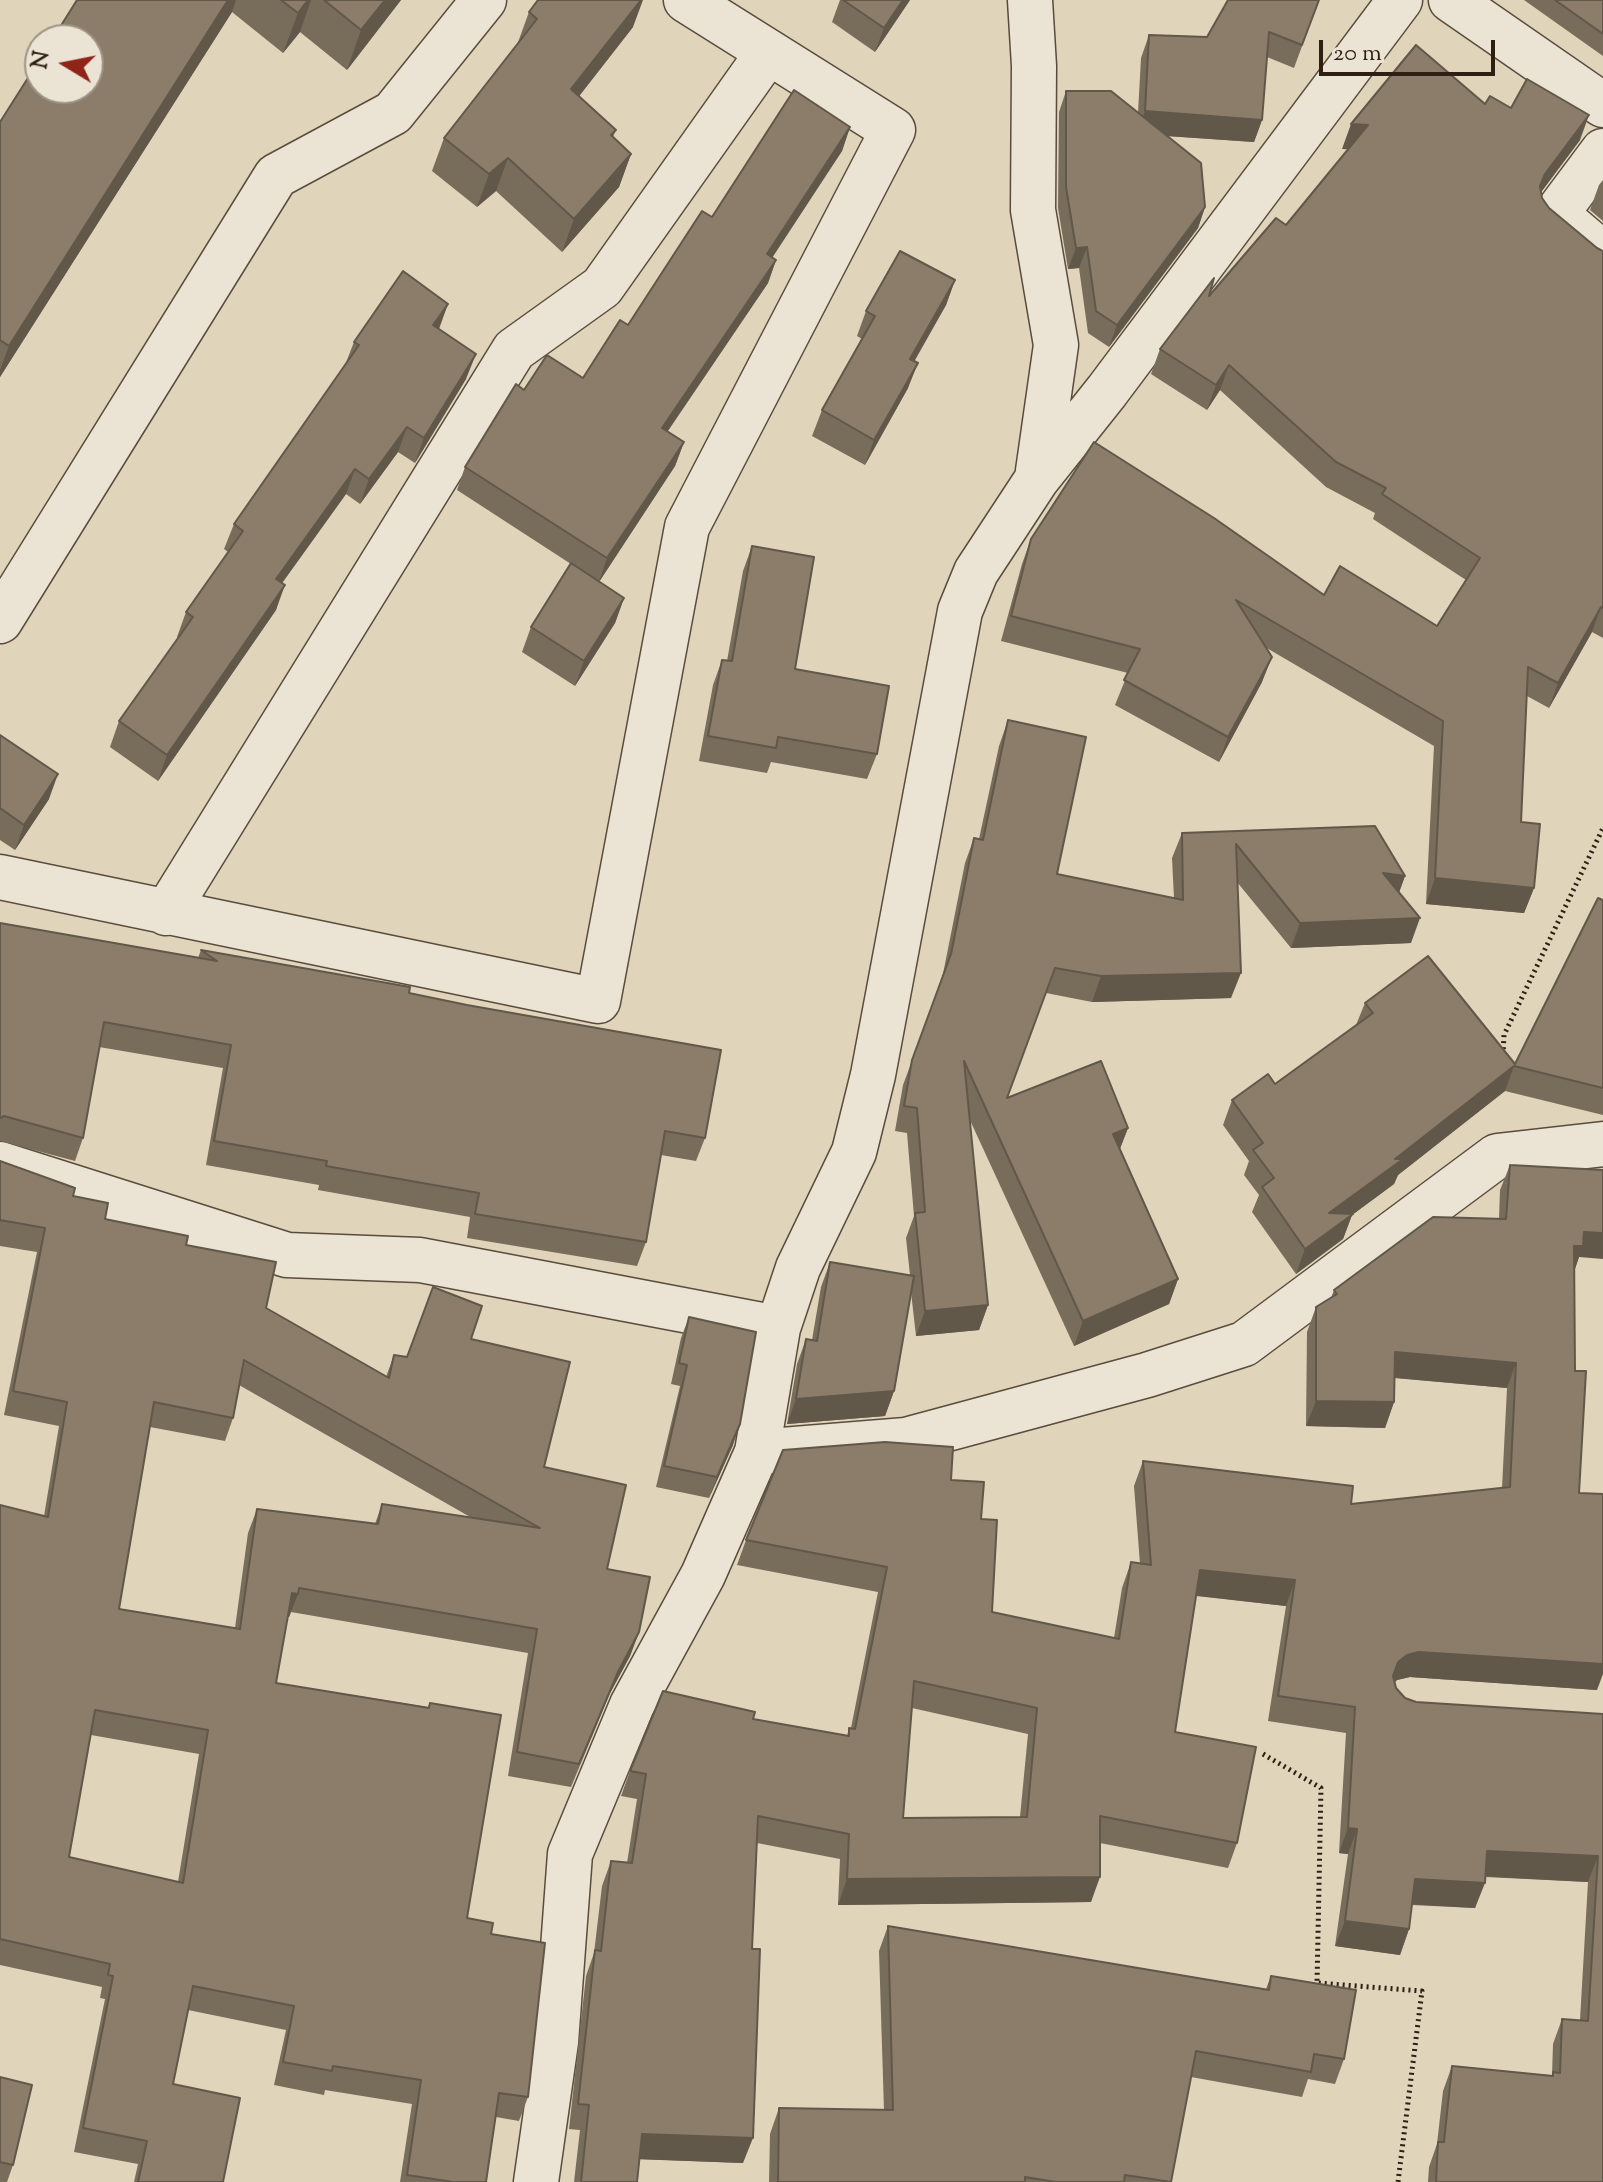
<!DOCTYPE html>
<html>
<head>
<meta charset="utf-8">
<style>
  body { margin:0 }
  #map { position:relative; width:1603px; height:2182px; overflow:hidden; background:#e0d4bb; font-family:"Sorts Mill Goudy",serif }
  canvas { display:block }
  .north { position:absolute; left:24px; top:24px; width:80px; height:80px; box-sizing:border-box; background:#ebe3d3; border:2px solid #9f9486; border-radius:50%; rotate:280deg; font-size:22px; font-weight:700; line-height:32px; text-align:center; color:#2e1e13 }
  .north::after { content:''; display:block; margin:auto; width:28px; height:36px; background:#8f2418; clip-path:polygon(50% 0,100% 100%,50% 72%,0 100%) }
  .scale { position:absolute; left:1319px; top:40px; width:176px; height:36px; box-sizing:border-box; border:4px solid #2e1e13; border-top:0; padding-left:10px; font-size:24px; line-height:28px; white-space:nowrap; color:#2e1e13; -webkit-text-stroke:6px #ebe3d3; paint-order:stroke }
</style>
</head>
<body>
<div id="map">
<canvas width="1603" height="2182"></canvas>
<div class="north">N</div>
<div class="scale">20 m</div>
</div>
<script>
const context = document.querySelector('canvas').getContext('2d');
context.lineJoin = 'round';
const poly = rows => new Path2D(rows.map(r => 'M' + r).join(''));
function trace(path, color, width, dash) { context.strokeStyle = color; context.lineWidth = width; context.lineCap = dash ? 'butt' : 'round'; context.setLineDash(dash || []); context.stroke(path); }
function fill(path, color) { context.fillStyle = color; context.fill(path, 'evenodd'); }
const minor = poly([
  [1030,0,1034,66,1033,210,1056,345,1037,478],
  [1451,0,1603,105],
  [1603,151,1556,214,1603,254],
  [0,621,276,176,393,113,484,0],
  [0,877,598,1001,687,527,893,130,686,0],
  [166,913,514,350,602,287,767,54],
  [0,1164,287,1255,420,1260,778,1328],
  [757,1452,906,1440,1147,1375,1244,1344,1497,1156,1603,1144],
  [536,2182,556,2042,570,1854,632,1705,703,1575,757,1452,778,1328,798,1268,854,1152,873,1075,960,611,976,572,1037,479,1107,391,1400,0]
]);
trace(minor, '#5a4c3d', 47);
trace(poly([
  [1503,1055,1504,1035,1603,828],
  [1263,1754,1321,1788,1317,1983,1422,1991,1398,2182]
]), '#2e1e13', 5, [2, 4]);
trace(minor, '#ebe3d3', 44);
fill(poly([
  [77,0,401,0,347,70,300,32,283,53,232,12,0,377,0,122],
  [840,0,910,0,875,52,832,22],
  [1319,0,1294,68,1267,57,1262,120,1254,142,1168,136,1205,207,1198,228,1109,347,1088,333,1079,268,1068,269,1058,208,1059,112,1066,91,1138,113,1141,58,1149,35,1207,37],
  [1524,0,1603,0,1603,56],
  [529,12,633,27,579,96,616,130,613,137,631,154,619,187,562,252,496,191,477,207,432,171,444,138,517,45],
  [1485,104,1511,108,1580,140,1541,192,1542,198,1549,208,1597,248,1603,251,1603,638,1592,632,1549,708,1527,696,1521,822,1534,888,1524,913,1426,904,1434,746,1265,647,1262,682,1219,762,1115,705,1128,673,1001,641,1022,564,1031,539,1324,595,1437,626,1466,580,1373,519,1375,513,1326,487,1220,390,1207,410,1151,374,1160,349,1209,296,1286,225,1348,149,1342,149],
  [850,127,842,151,772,257,776,260,768,283,668,431,684,442,675,466,599,582,624,598,615,623,575,686,522,652,531,627,571,564,457,490,465,467,524,390,583,378,628,325,712,217],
  [1603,180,1603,221,1590,210,1599,185],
  [955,280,946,305,914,362,908,388,865,465,812,436,822,410,862,339,857,336,866,311],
  [439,329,466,379,415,463,398,452,360,504,346,494,282,583,276,610,158,781,110,747,119,721,178,638,177,637,186,612,228,552,224,549,234,524,345,365,354,342],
  [752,546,795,669,877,754,867,779,771,762,767,773,699,761,713,685,722,660,727,661,743,571],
  [1008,720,1057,874,1174,898,1172,858,1182,833,1405,876,1399,892,1411,943,1291,948,1237,882,1231,998,1092,1002,1046,993,1007,1098,1128,1128,1120,1149,1178,1279,1169,1304,1074,1346,969,1118,988,1305,979,1330,916,1336,911,1292,894,1391,885,1416,787,1424,797,1364,806,1339,812,1340,821,1287,830,1262,910,1275,906,1238,914,1216,907,1133,895,1131,903,1085,942,979,965,863,974,838,979,839,999,746],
  [0,735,49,799,15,850,0,840],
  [1603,900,1603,1115,1505,1091,1398,1175,1394,1184,1352,1215,1343,1239,1296,1274,1252,1212,1259,1195,1244,1175,1249,1161,1223,1125,1232,1100,1275,1084,1356,1025,1365,1003,1515,1064],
  [0,923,198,958,201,950,409,993,705,1138,696,1161,661,1155,646,1242,637,1266,467,1238,470,1217,318,1190,319,1185,206,1165,223,1068,99,1047,83,1138,75,1161,0,1141],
  [0,1161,73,1196,105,1219,186,1245,266,1308,386,1377,394,1355,407,1357,471,1339,544,1467,607,1569,639,1632,630,1656,609,1695,571,1787,508,1776,528,1653,291,1612,289,1617,288,1617,276,1683,428,1707,430,1703,467,1918,491,1934,528,2097,519,2121,496,2117,486,2182,400,2182,412,2104,325,2090,324,2095,274,2085,286,2030,188,2010,173,2084,223,2182,134,2182,138,2164,74,2152,105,1999,100,1998,102,1987,0,1965,0,1505,44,1516,59,1426,4,1415,37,1252,0,1246],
  [239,1385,472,1518,382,1504,375,1524,257,1509,248,1533,235,1628,119,1609,150,1427,225,1441,233,1418],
  [91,1735,199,1754,178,1882,69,1857],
  [1510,1165,1579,1257,1574,1271,1575,1371,1579,1493,1597,1690,1410,1677,1397,1680,1395,1682,1396,1688,1405,1698,1416,1702,1603,1714,1603,2182,1428,2182,1429,2167,1437,2144,1443,2091,1452,2066,1552,2076,1553,2044,1562,2019,1580,2020,1588,1882,1485,1877,1475,1908,1412,1905,1409,1929,1400,1955,1335,1946,1348,1854,1339,1853,1346,1733,1268,1721,1286,1606,1196,1596,1175,1732,1237,1843,1228,1868,1100,1843,1091,1902,838,1905,840,1859,757,1843,743,2163,639,2159,637,2182,574,2182,580,2130,569,2129,586,1976,594,1953,602,1886,611,1861,627,1863,637,1799,621,1796,630,1771,753,1719,847,1736,849,1728,851,1728,878,1592,737,1565,746,1540,951,1480,981,1519,992,1612,1114,1638,1122,1588,1131,1562,1140,1564,1134,1486,1143,1461,1351,1504,1502,1488,1507,1388,1394,1378,1394,1402,1385,1428,1306,1426,1307,1332,1316,1307,1331,1298,1334,1290,1499,1219,1500,1190],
  [912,1708,1028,1734,1020,1817,903,1818],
  [689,1317,733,1445,709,1498,656,1487,680,1386,671,1384,681,1338],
  [888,1926,1266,1989,1271,1976,1344,2059,1335,2084,1308,2079,1302,2097,1191,2077,1171,2182,769,2182,770,2134,779,2108,884,2110,879,1951],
  [0,2077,13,2165,7,2182,0,2182]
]), '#786c5b');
fill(poly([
  [228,0,236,0,232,12,0,377,0,370,9,346],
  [308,0,311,0,300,32,283,53,298,13],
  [385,0,401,0,347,70,361,30],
  [641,0,643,0,633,27,559,122,571,89],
  [903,0,910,0,875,52,884,28],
  [1145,111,1262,120,1254,142,1137,134],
  [1589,115,1580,140,1536,199,1545,174],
  [1351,124,1368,125,1359,150,1342,149],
  [850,127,842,151,759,278,767,254],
  [631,154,619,187,562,252,574,219],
  [508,158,496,191,477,207,489,174],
  [1205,207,1198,228,1109,347,1117,325],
  [1087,247,1079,268,1068,269,1076,248],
  [776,260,768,283,654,451,662,428],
  [955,280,946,305,901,384,910,359],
  [448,304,439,329,433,325],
  [476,354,466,379,415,463,424,438],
  [918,363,908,388,865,465,874,440],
  [1229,365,1220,390,1207,410,1216,385],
  [407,427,398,452,360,504,369,479],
  [684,442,675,466,599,582,607,558],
  [355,469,346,494,267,604,276,579],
  [285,585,276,610,158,781,167,755],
  [624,598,615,623,575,686,584,661],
  [1601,607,1592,632,1549,708,1558,683],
  [1272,657,1262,682,1219,762,1228,737],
  [58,774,49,799,15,850,24,825],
  [1383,873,1405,876,1396,901],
  [1435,878,1534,888,1524,913,1426,904],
  [1420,918,1411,943,1291,948,1300,923],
  [1241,973,1231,998,1092,1002,1101,976],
  [1514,1066,1505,1091,1398,1175,1394,1184,1352,1215,1343,1239,1296,1274,1305,1249,1329,1213,1395,1159],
  [1128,1128,1118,1153,1113,1134],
  [1584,1232,1603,1233,1603,1259,1579,1257,1574,1272,1574,1246],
  [1178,1279,1169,1304,1074,1346,1083,1321],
  [988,1305,979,1330,916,1336,925,1311],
  [1395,1352,1516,1363,1507,1388,1386,1377],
  [894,1391,885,1416,787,1424,796,1399],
  [1316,1401,1394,1402,1385,1428,1306,1426],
  [740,1424,733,1445,709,1498,717,1477],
  [1200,1570,1295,1580,1286,1606,1191,1595],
  [292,1593,298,1594,289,1617,283,1617],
  [639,1632,630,1656,609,1695,571,1787,618,1672],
  [1419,1652,1603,1664,1603,1674,1597,1690,1410,1677,1397,1680,1389,1688,1398,1662,1407,1655],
  [1348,1828,1357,1829,1348,1854,1339,1853],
  [1487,1851,1598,1856,1588,1882,1477,1876],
  [1100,1877,1091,1902,838,1905,847,1879],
  [1415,1879,1485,1883,1475,1908,1406,1904],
  [1345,1921,1409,1929,1400,1955,1335,1946],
  [642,2134,753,2138,743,2163,633,2159]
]), '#61584a');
const building = poly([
  [77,0,228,0,9,346,0,340,0,122,40,59,40,88,88,88,88,40,52,40,77,0],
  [281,0,308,0,298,13,281,0],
  [324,0,385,0,361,30,324,0],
  [538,0,641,0,571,89,616,130,611,135,631,154,574,219,508,158,489,174,444,138,537,19,529,12,538,0],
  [843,0,903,0,884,28,843,0],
  [1228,0,1319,0,1302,45,1269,32,1262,120,1145,111,1149,35,1207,37,1228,0],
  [1555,0,1603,0,1603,34,1555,0],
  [1416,45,1485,104,1490,96,1511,108,1527,79,1589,115,1545,174,1540,186,1542,198,1549,208,1597,248,1603,251,1603,608,1601,607,1558,683,1528,667,1521,822,1540,824,1534,888,1435,878,1443,721,1236,600,1272,657,1228,737,1124,680,1140,649,1011,616,1031,539,1094,442,1214,518,1324,595,1340,566,1437,626,1480,558,1382,494,1386,488,1336,462,1229,365,1216,385,1160,349,1214,278,1209,296,1276,218,1286,225,1368,125,1351,124,1416,45],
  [794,90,850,127,767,254,776,260,662,428,684,442,607,558,465,467,516,384,524,390,547,355,583,378,620,320,628,325,702,211,712,217,794,90],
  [1066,91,1111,91,1201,163,1205,207,1117,325,1096,311,1087,247,1076,248,1066,187,1066,91],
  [900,251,955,280,910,359,918,363,874,440,822,410,875,316,866,311,900,251],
  [403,271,448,304,433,325,476,354,424,438,407,427,369,479,355,469,276,579,285,585,167,755,119,721,193,617,186,612,243,531,234,524,359,345,354,342,403,271],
  [752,546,814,557,795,669,889,686,877,754,778,737,776,748,708,736,722,660,732,661,752,546],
  [571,563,624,598,584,661,531,627,571,563],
  [1008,720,1086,737,1057,874,1183,900,1182,833,1375,826,1405,876,1383,873,1420,918,1300,923,1236,844,1241,973,1101,976,1055,968,1007,1098,1101,1061,1128,1128,1113,1134,1178,1279,1083,1321,964,1061,988,1305,925,1311,915,1213,925,1212,917,1108,904,1106,912,1060,951,954,974,838,983,840,1008,720],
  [0,735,58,774,24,825,0,808,0,735],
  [1598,898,1603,900,1603,1088,1514,1066,1395,1159,1403,1159,1329,1213,1353,1214,1305,1249,1262,1187,1274,1178,1253,1150,1263,1143,1232,1100,1268,1074,1275,1084,1373,1013,1365,1003,1428,956,1515,1064,1598,898],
  [0,923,217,961,201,950,410,987,409,993,467,1005,721,1050,705,1138,665,1131,646,1242,475,1214,479,1193,326,1166,327,1161,214,1141,231,1045,104,1022,83,1138,4,1116,0,1118,0,923],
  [0,1161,75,1188,73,1196,108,1203,105,1219,188,1236,186,1245,276,1262,266,1308,389,1378,394,1355,407,1357,433,1287,482,1306,471,1339,570,1362,544,1467,626,1485,607,1569,650,1577,639,1632,618,1672,579,1764,517,1752,537,1629,299,1588,298,1594,292,1593,276,1683,429,1708,430,1703,501,1715,467,1918,493,1923,491,1934,545,1943,528,2097,499,2093,486,2182,453,2182,407,2175,421,2080,333,2066,332,2071,283,2062,294,2006,193,1986,173,2084,240,2098,223,2182,138,2182,147,2141,83,2128,113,1976,108,1975,110,1964,0,1939,0,1505,48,1517,67,1402,13,1391,45,1228,0,1220,0,1161],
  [244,1360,540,1528,382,1504,378,1524,257,1509,240,1629,119,1609,154,1402,233,1418,244,1360],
  [95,1710,208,1730,183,1883,69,1857,95,1710],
  [1510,1165,1603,1170,1603,1233,1584,1232,1583,1246,1574,1246,1575,1371,1586,1371,1579,1493,1603,1494,1603,1664,1419,1652,1407,1655,1398,1662,1393,1676,1396,1688,1405,1698,1416,1702,1603,1714,1603,2182,1436,2182,1438,2142,1444,2142,1452,2066,1553,2076,1553,2072,1560,2073,1562,2019,1588,2021,1598,1856,1487,1851,1485,1883,1415,1879,1409,1929,1345,1921,1357,1829,1348,1828,1355,1707,1278,1696,1295,1580,1200,1570,1175,1732,1256,1747,1237,1843,1100,1816,1100,1877,847,1879,849,1834,758,1816,752,1949,760,1949,753,2138,642,2134,637,2182,581,2182,589,2105,578,2104,595,1950,601,1951,611,1861,632,1863,646,1774,630,1771,663,1691,755,1712,753,1719,849,1736,849,1728,855,1729,887,1567,746,1540,783,1450,885,1442,953,1447,951,1480,984,1482,981,1519,997,1520,992,1612,1119,1639,1131,1562,1151,1565,1143,1461,1353,1486,1351,1504,1510,1487,1516,1363,1395,1352,1394,1402,1316,1401,1316,1307,1337,1294,1334,1290,1433,1217,1506,1219,1510,1165],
  [914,1681,1037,1708,1027,1817,903,1818,914,1681],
  [830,1262,914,1276,894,1391,796,1399,806,1339,817,1341,830,1262],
  [689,1317,756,1332,740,1424,717,1477,664,1466,687,1365,679,1363,689,1317],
  [888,1926,1269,1990,1271,1976,1356,1990,1344,2059,1314,2054,1311,2072,1196,2051,1171,2182,1125,2175,1124,2182,1056,2182,1025,2177,1025,2182,778,2182,779,2108,893,2110,888,1926],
  [0,2077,32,2085,13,2165,0,2162,0,2077]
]);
fill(building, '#8b7d6a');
trace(building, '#61584a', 2);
</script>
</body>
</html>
